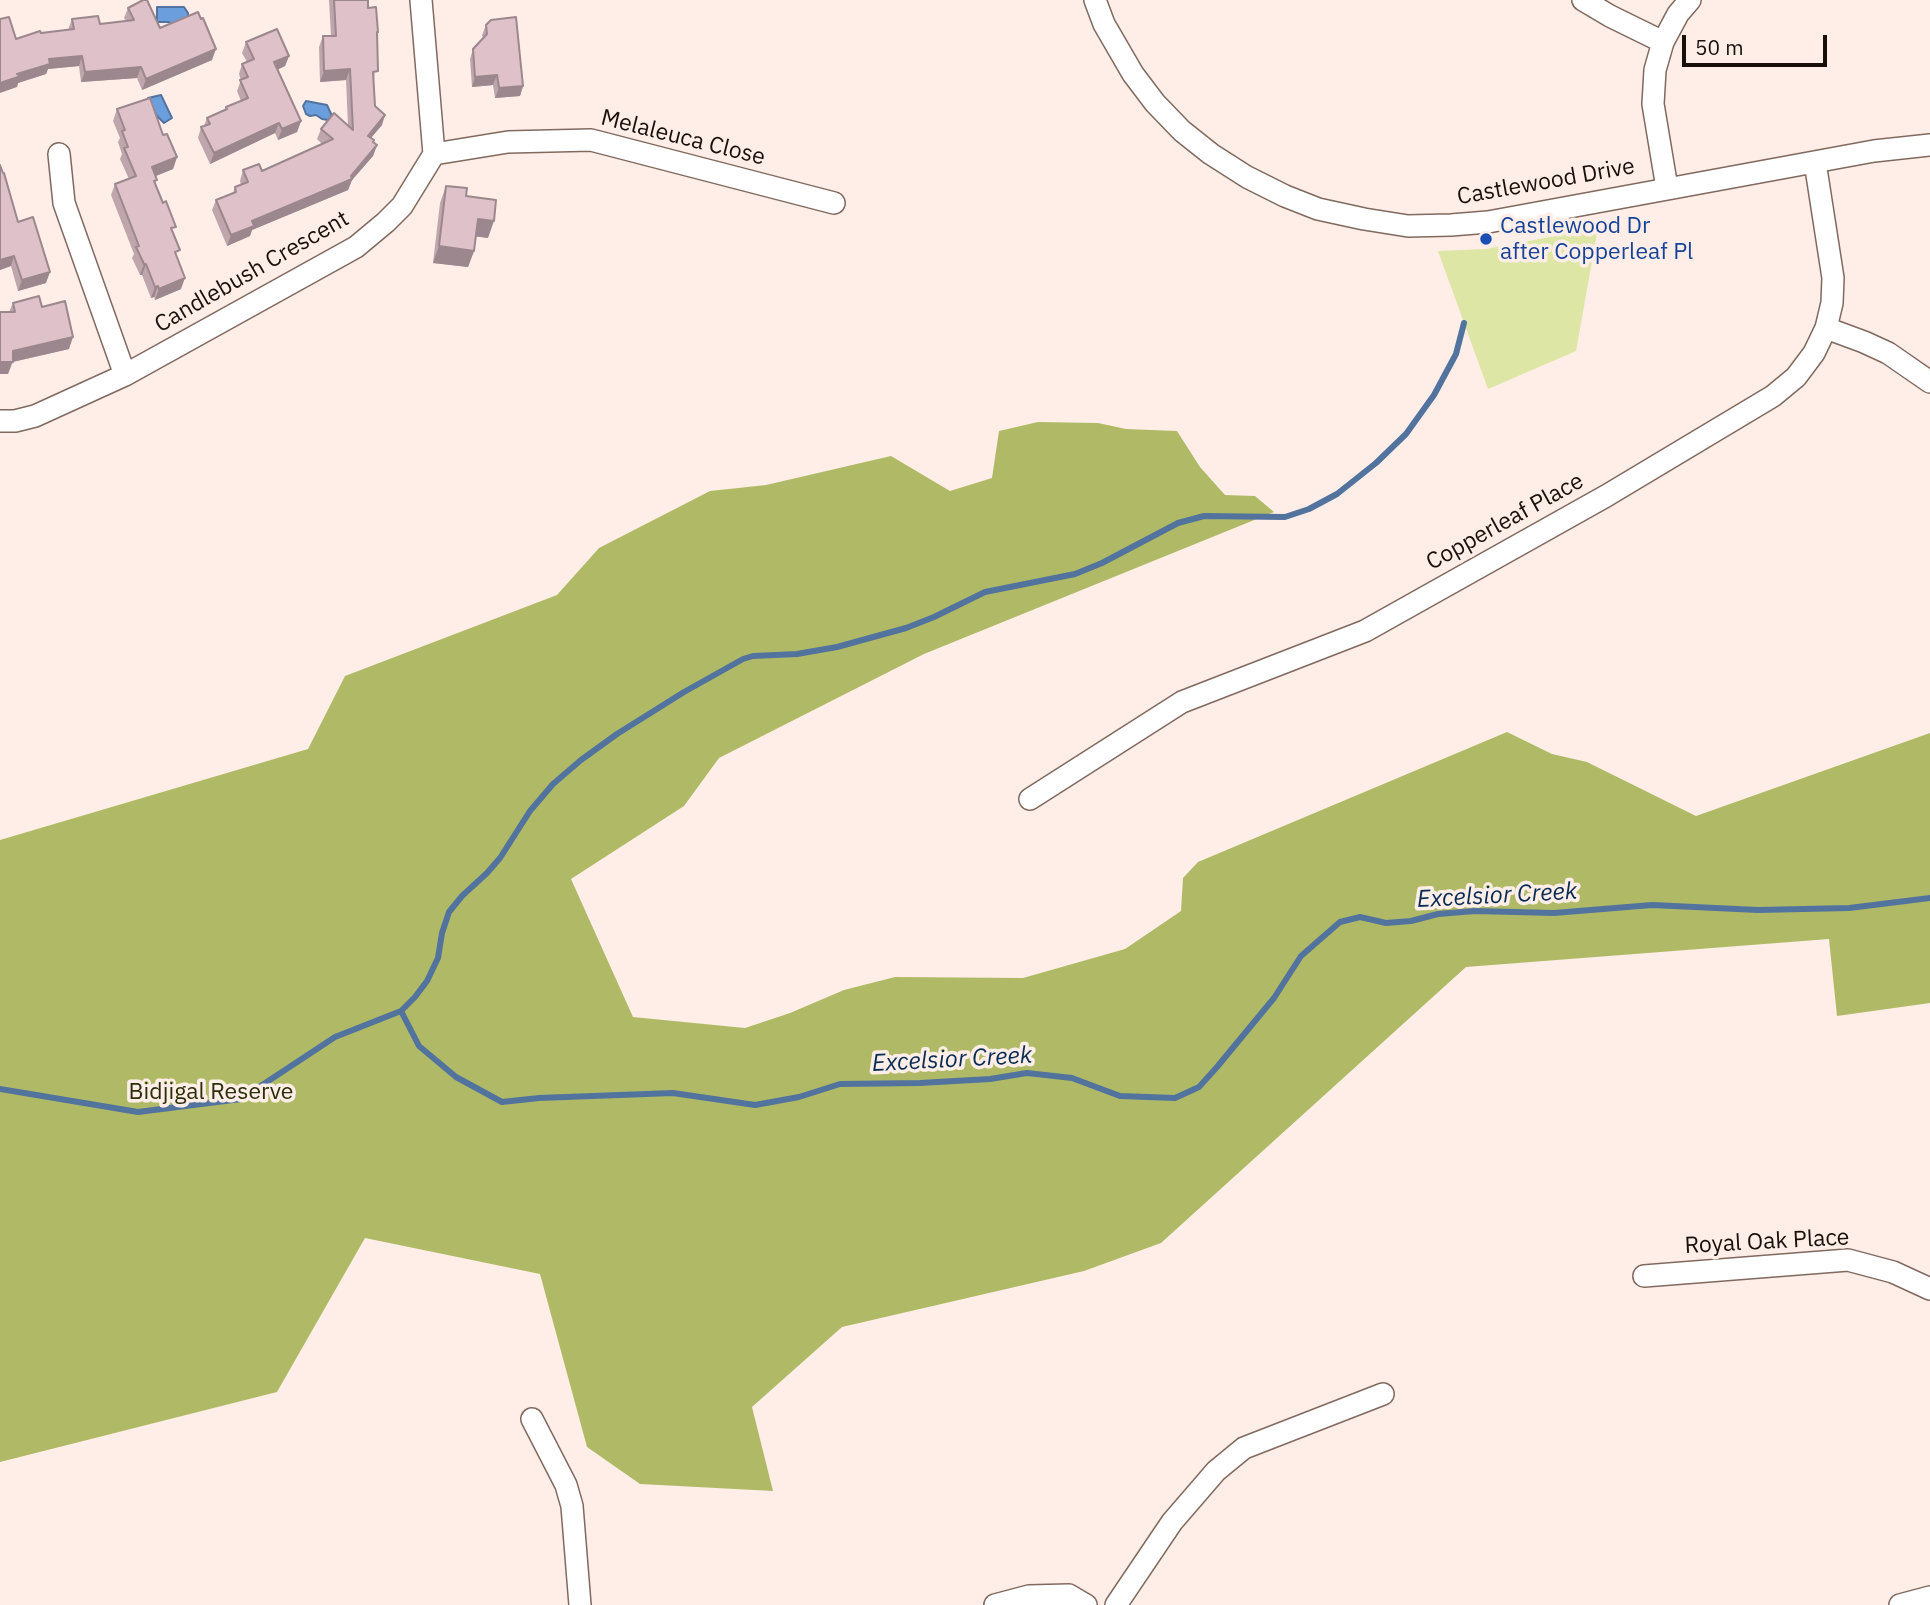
<!DOCTYPE html>
<html>
<head>
<meta charset="utf-8">
<style>
  body { margin:0 }
  #map { position:relative; width:1930px; height:1605px; overflow:hidden; background:#feeee7; font-family:"IBM Plex Sans",sans-serif }
  canvas { display:block }
  .scale { position:absolute; left:1682px; top:35px; width:145px; height:32px; box-sizing:border-box; border:4px solid #19100c; border-top:0; padding-left:9px; font-size:21px; line-height:24px; white-space:nowrap; color:#19100c; -webkit-text-stroke:5px #feeee7; paint-order:stroke }
</style>
</head>
<body>
<div id="map">
<canvas width="1930" height="1605"></canvas>
<div class="scale">50 m</div>
</div>
<script>
const context = document.querySelector('canvas').getContext('2d');
context.lineJoin = 'round';
function fill(path, color) { context.fillStyle = color; context.fill(path, 'evenodd'); }
const poly = rows => new Path2D(rows.map(r => 'M' + r).join(''));
function trace(path, color, width, dash) { context.strokeStyle = color; context.lineWidth = width; context.lineCap = dash ? 'butt' : 'round'; context.setLineDash(dash || []); context.stroke(path); }
function write(font, color, halo, rows, align = 'center') {
  context.font = font + ' "IBM Plex Sans",sans-serif'; context.lineWidth = 7; context.setLineDash([]); context.textBaseline = 'middle'; context.strokeStyle = halo; context.fillStyle = color; for (const [text, x, y, turn = 0] of rows) {
    context.save(); context.translate(x, y); context.rotate((+turn || 0) * Math.PI / 180); context.textAlign = isNaN(turn) ? turn : align; if (halo) context.strokeText(text, 0, 0); context.fillText(text, 0, 0); context.restore();
  }
}
fill(poly([
  [1598,228,1576,351,1488,389,1438,251,1486,249]
]), '#dde6a4');
fill(poly([
  [1038,422,1098,423,1126,429,1177,431,1200,467,1225,495,1255,496,1274,512,924,654,719,758,684,806,571,879,633,1017,745,1028,790,1013,844,990,895,977,1023,978,1125,949,1181,911,1183,878,1198,862,1507,732,1552,754,1587,762,1696,816,1930,733,1930,1003,1837,1016,1829,939,1466,967,1161,1243,1084,1271,842,1327,752,1407,773,1491,640,1484,587,1447,540,1274,365,1238,277,1392,0,1462,0,840,308,749,345,676,557,595,599,548,710,491,766,485,891,456,950,491,992,478,999,431]
]), '#b0ba66');
const water = poly([
  [157,7,184,7,188,13,188,22,171,25,169,22,157,22,157,7],
  [161,95,172,118,164,123,152,111,148,98,161,95],
  [306,101,327,105,332,116,328,120,322,119,316,115,310,116,306,114,303,106,306,101]
]);
fill(water, '#6b9edd');
trace(water, '#52739e', 2);
trace(poly([
  [401,1011,415,997,427,981,438,958,442,933,449,912,462,896,487,873,500,858,530,811,553,784,581,760,617,734,684,692,743,659,753,656,797,654,837,647,906,628,934,617,985,592,1075,574,1102,563,1178,523,1204,516,1285,517,1309,509,1337,494,1376,463,1406,434,1434,395,1456,354,1464,323],
  [0,1089,138,1112,241,1099,335,1037,401,1011,419,1046,456,1077,502,1102,539,1098,673,1093,755,1105,799,1097,840,1084,920,1083,990,1079,1027,1073,1072,1078,1120,1096,1175,1098,1199,1087,1217,1067,1274,998,1301,956,1340,922,1360,917,1386,923,1411,921,1438,914,1475,911,1554,913,1652,905,1758,910,1849,908,1930,898]
]), '#52739e', 6);
const minor = poly([
  [1095,0,1104,24,1133,74,1155,103,1182,131,1211,154,1247,177,1285,196,1318,209,1364,219,1408,226,1451,225,1488,222,1874,151,1930,145],
  [1583,0,1610,16,1663,42],
  [59,154,64,203,125,375],
  [434,154,508,142,591,140,834,203],
  [1667,188,1653,104,1655,70,1663,42,1678,14,1690,0],
  [1826,328,1864,342,1888,353,1930,382],
  [0,421,15,421,35,416,125,375,356,247,386,222,402,206,434,154,421,0],
  [1030,799,1182,702,1365,631,1606,496,1773,396,1796,377,1814,353,1826,328,1832,303,1833,278,1815,162],
  [1644,1276,1848,1260,1893,1272,1930,1289],
  [532,1419,566,1485,572,1506,580,1605],
  [995,1605,1029,1596,1069,1595,1086,1605],
  [1116,1605,1172,1522,1216,1471,1244,1448,1383,1394],
  [1900,1605,1930,1597]
]);
trace(minor, '#81695f', 24);
trace(minor, '#fff', 21);
fill(poly([
  [329,0,368,0,368,8,378,32,377,35,374,82,375,106,382,125,371,138,373,142,377,145,373,156,352,180,348,190,252,230,250,236,227,246,212,210,216,200,233,193,235,187,241,185,240,181,243,170,262,171,322,144,317,139,321,129,348,126,346,80,320,82,319,47,323,36,331,36],
  [128,8,212,60,142,90,137,78,81,82,79,66,48,69,46,74,18,83,17,87,16,39,41,33,68,30,72,19,100,24,126,21,124,18],
  [486,25,523,86,520,96,495,98,493,85,472,87,470,59,473,49,483,38,482,35],
  [246,42,289,56,285,66,277,70,301,121,297,132,278,140,275,133,210,164,198,138,201,127,204,126,207,118,225,110,226,107,241,101,237,91,241,80,239,74,242,64,247,62,242,53],
  [117,109,163,135,177,157,173,169,156,176,155,185,173,233,181,289,155,300,154,297,151,298,142,275,140,275,132,258,134,254,111,195,115,184,129,179,120,159,122,154,118,142,120,138,113,121],
  [0,165,18,222,46,283,18,291,11,266,0,270],
  [446,186,466,196,488,238,476,236,474,251,468,267,433,263,440,203],
  [13,303,42,307,69,349,13,362,8,374,0,374,0,312,9,312]
]), '#bfa6ad');
fill(poly([
  [216,49,212,60,142,90,146,79],
  [82,56,79,66,48,69,46,74,18,83,17,87,0,93,0,83,49,59],
  [289,56,285,66,270,73,274,62],
  [141,67,137,78,81,82,85,72],
  [350,69,346,80,320,82,324,71],
  [497,75,493,85,472,87,475,77],
  [523,86,520,96,495,98,499,88],
  [385,115,382,125,364,146,368,136],
  [301,121,297,132,278,140,282,129],
  [279,123,275,133,210,164,214,153],
  [377,145,373,156,352,180,348,190,252,230,250,236,227,246,231,235,252,221,351,176],
  [177,157,173,169,148,179,152,167],
  [478,219,494,221,488,238,472,236],
  [439,246,474,251,468,267,433,263],
  [14,256,11,266,0,270,0,260],
  [144,264,146,264,142,275,140,275],
  [50,272,46,283,18,291,22,280],
  [185,278,181,289,155,300,159,289],
  [158,286,154,297,151,298,155,287],
  [73,337,69,349,12,362,8,374,0,374,0,362,13,351]
]), '#9b878d');
const building = poly([
  [143,0,147,0,160,28,198,12,201,19,203,18,216,49,146,79,141,67,85,72,82,56,49,59,50,64,17,74,21,76,0,83,0,19,9,17,16,39,40,31,41,33,74,29,72,19,98,16,100,24,134,20,128,8,143,0],
  [334,0,368,0,368,8,376,7,378,32,377,32,378,71,373,72,375,106,385,115,368,136,374,140,373,142,377,145,351,176,352,179,252,221,254,226,231,235,216,200,236,192,235,187,248,182,243,170,259,164,262,171,333,139,321,129,334,113,353,130,350,69,324,71,323,36,336,36,334,0],
  [516,17,523,86,499,88,497,75,475,77,473,49,487,34,486,25,491,20,516,17],
  [277,29,289,56,274,62,301,121,282,129,279,123,214,153,201,127,210,124,207,118,227,109,226,107,248,98,240,80,248,77,242,64,254,59,246,42,277,29],
  [150,98,163,135,167,134,177,157,152,167,157,180,154,181,163,203,166,201,176,227,171,228,180,250,175,252,185,278,159,289,158,286,155,287,146,264,144,264,136,247,139,246,115,184,136,176,124,148,128,147,122,131,125,130,117,109,150,98],
  [0,165,3,173,4,173,18,222,33,217,50,272,22,280,14,256,0,260,0,165],
  [446,186,467,188,466,196,496,200,494,221,478,219,474,251,439,246,446,186],
  [39,296,42,307,65,301,73,337,13,351,13,362,0,362,0,312,15,312,13,303,39,296]
]);
fill(building, '#dec1c9');
trace(building, '#9b878d', 2);
for (const [x, y, r, color] of [
  [1486,239,7,"#1a4fb4"]
]) { const dot = new Path2D(); dot.arc(x, y, r, 0, 2 * Math.PI); context.fillStyle = color; context.fill(dot); trace(dot, '#feeee7', 2.5); }
write('23px', '#19100c', '#feeee7', [
  ["Melaleuca Close",683,138,14],
  ["Castlewood Drive",1546,182,-10],
  ["Candlebush Crescent",252,272,-30],
  ["Copperleaf Place",1505,522,-29],
  ["Royal Oak Place",1767,1242,-3]
]);
write('23px', '#164399', '#feeee7', [
  ["Castlewood Dr",1500,226],
  ["after Copperleaf Pl",1500,252]
], 'left');
write('23px', '#2b2e0a', '#feeee7', [
  ["Bidjigal Reserve",211,1092]
]);
write('italic 24px', '#072c54', '#feeee7', [
  ["Excelsior Creek",1497,896,-3],
  ["Excelsior Creek",952,1060,-3]
]);
</script>
</body>
</html>
